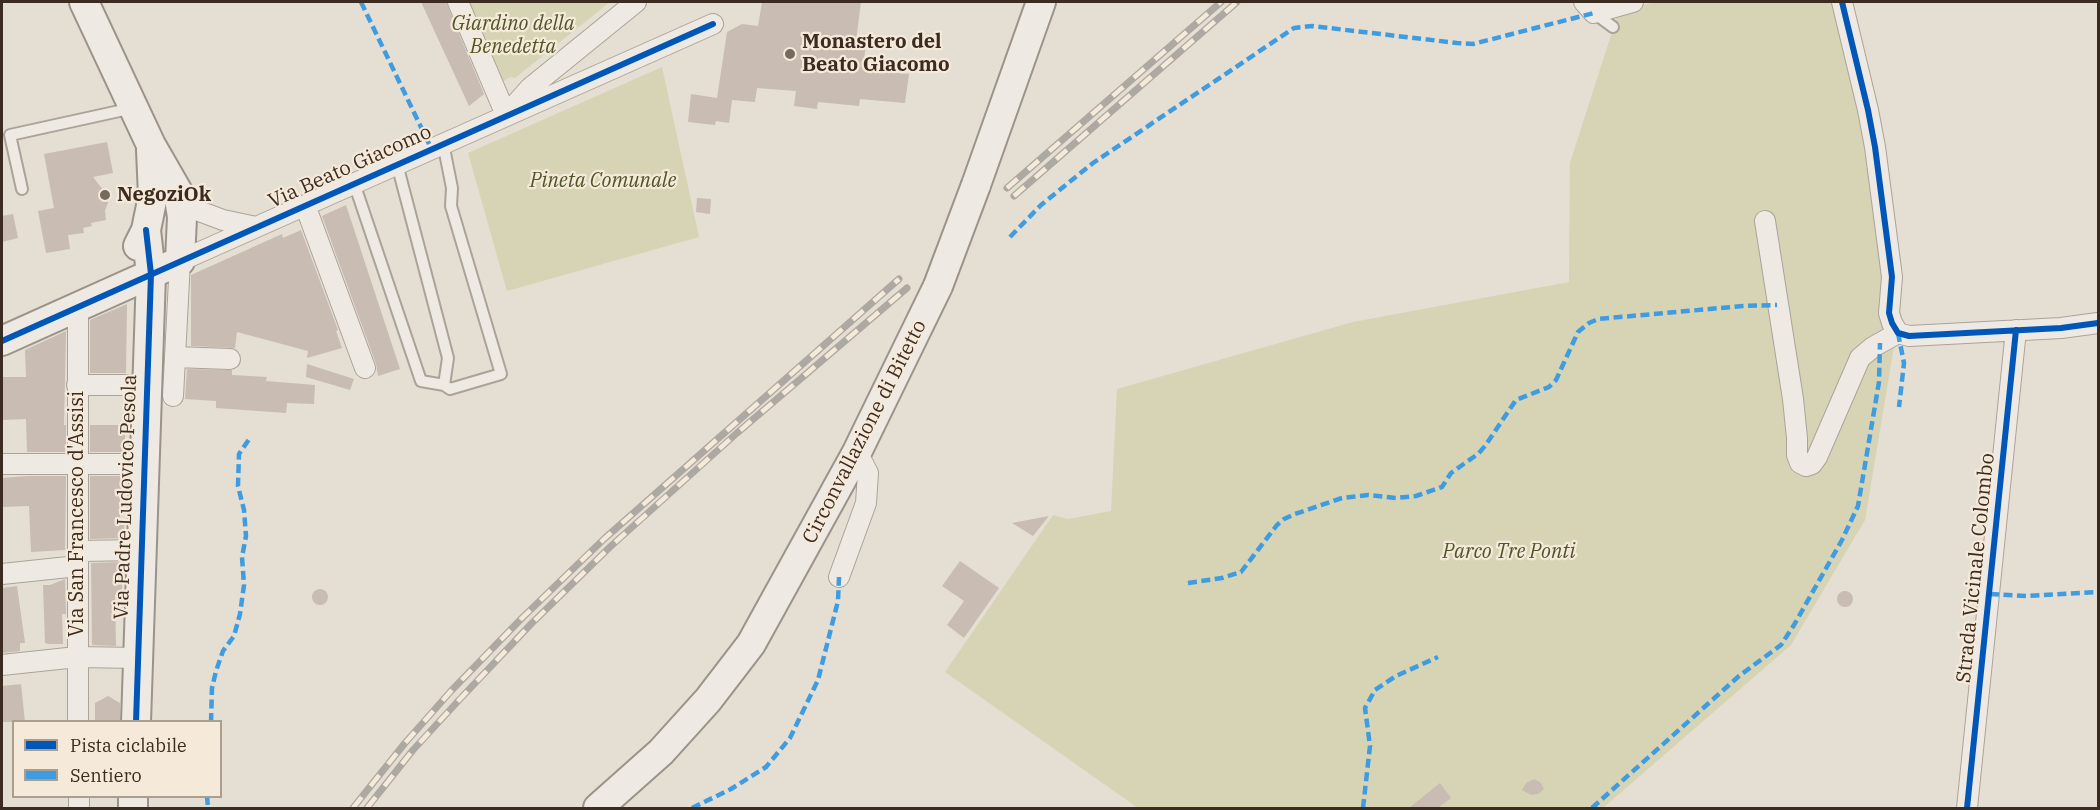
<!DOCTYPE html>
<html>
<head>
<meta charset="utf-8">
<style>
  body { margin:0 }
  #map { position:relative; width:2100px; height:810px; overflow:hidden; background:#e5ded2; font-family:"IBM Plex Serif",serif }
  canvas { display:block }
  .frame { position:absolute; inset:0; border:3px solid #3b2b21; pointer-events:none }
  .legend { position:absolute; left:12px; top:720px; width:210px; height:78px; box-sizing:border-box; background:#f5ead9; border:2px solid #ab9e8f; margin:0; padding:8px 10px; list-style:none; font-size:18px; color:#3b2b21 }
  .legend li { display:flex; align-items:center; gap:12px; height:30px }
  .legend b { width:30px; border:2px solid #ab9e8f }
</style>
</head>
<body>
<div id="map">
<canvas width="2100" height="810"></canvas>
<div class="frame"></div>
<ul class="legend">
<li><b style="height:8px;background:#0057b8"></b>Pista ciclabile</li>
<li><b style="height:8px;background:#3f9ce0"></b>Sentiero</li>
</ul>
</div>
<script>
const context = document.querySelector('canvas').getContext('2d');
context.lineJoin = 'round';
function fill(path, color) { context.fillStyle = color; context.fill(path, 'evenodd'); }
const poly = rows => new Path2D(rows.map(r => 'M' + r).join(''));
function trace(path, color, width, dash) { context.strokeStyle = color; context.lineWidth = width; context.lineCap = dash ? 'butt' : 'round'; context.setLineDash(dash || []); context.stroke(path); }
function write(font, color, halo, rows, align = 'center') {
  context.font = font + ' "IBM Plex Serif",serif'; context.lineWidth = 4.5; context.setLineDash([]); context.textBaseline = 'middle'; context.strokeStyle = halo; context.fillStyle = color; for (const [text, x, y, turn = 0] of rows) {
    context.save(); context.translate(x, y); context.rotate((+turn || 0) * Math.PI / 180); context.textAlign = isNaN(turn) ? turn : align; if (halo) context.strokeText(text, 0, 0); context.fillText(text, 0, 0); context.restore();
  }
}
fill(poly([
  [461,2,610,2,515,78,510,77,501,83],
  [1654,2,1833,2,1865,142,1894,346,1865,520,1791,645,1603,808,1138,808,945,672,1053,515,1068,519,1111,511,1117,389,1353,322,1569,282,1570,163,1618,13],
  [662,67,699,237,507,291,468,153]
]), '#d6d4b5');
fill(poly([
  [421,2,446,2,484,94,469,106],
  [762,2,861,2,856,41,866,42,863,70,909,74,905,103,860,99,859,106,818,102,817,109,794,106,796,91,757,88,755,102,732,100,729,123,716,121,715,125,688,122,691,94,717,98,727,32,742,24,758,26],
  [107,142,113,173,93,177,107,195,108,202,105,211,106,220,91,223,92,226,83,228,84,233,68,235,70,249,46,253,38,211,54,208,44,154],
  [697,198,711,199,710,214,696,212],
  [346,205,400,369,378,376,376,364,322,216],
  [13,214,18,238,2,242,2,216],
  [301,230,338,330,336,331,342,348,307,358,308,351,237,332,235,348,191,346,191,275,282,234,283,238],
  [127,304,126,373,90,373,90,320],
  [66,331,64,425,66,425,66,452,27,452,26,419,2,420,2,377,26,377,25,350],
  [307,364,354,379,350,390,306,377],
  [187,369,232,370,232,375,267,377,266,381,315,385,314,404,287,403,286,413,216,408,216,401,185,399],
  [90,425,125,425,125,452,90,452],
  [28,476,66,476,65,550,31,552,29,506,2,507,2,478],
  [90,476,125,476,124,496,120,496,120,522,124,522,124,538,90,539],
  [1049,516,1033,536,1012,523],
  [960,561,999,588,964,638,947,625,964,601,942,586],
  [122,562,122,595,115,595,116,646,92,645,91,563],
  [65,579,66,614,62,614,63,644,48,644,45,643,43,585,50,585],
  [17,586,25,643,20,643,20,651,2,653,2,588],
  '312 597a8 8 0 1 1 16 0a8 8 0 1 1-16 0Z',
  '1837 599a8 8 0 1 1 16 0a8 8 0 1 1-16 0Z',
  [21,684,25,722,2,722,2,686],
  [108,696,120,703,120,722,95,722,95,703],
  [1534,779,1540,782,1544,789,1538,794,1531,795,1522,790,1526,783],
  [1440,783,1451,798,1438,808,1409,808]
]), '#c9bcb3');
const lane = poly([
  [1594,13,1613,27],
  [443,143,452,188,451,206,501,374,450,389,444,385],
  [354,183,421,381,444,385,448,358,397,164],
  [22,189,10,135,133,108]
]);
const street = poly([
  [458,2,506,115,530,88,636,2],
  [1584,2,1594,13,1633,2],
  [1842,2,1868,110,1875,147,1892,277,1889,313,1892,323,1898,333,1909,336,2061,328,2098,323],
  [178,192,199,211,223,220,256,227],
  [305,205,365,368],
  [1765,221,1793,399,1797,438,1797,455,1800,463,1806,466,1812,464,1817,457,1860,358,1873,347,1898,333],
  [78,306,78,722],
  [175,357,230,359],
  [77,385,147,385],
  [173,396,180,261,713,24],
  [2,464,144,464],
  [78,551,141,550],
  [2,574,78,566],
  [839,577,866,503,868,473,857,452],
  [2,665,77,657,138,658],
  [79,796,79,808],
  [1967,808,2016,330]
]);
const secondary = poly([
  [976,185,1041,2],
  [138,246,146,230,153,196,151,150],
  [2,341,180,261,182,217,178,192,151,145,84,2],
  [136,722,151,274,146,230],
  [133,808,133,796],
  [598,808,661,752,708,700,751,644,857,452,938,286]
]);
trace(lane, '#aba39a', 14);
trace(street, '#aba39a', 22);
trace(secondary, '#9b938a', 32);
trace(lane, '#eeeae3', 10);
trace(street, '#eeeae3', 20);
trace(secondary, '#eeeae3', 28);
const rail = poly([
  [1007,188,1221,2],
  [1014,196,1237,2],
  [353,808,405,743,451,691,522,618,604,539,899,279],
  [367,808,413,750,460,699,531,624,611,546,737,433,907,288]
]);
trace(rail, '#aea8a2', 7);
trace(rail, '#f5ead9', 4.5, [14]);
const secondaryBridge = poly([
  [938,286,976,185]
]);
trace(secondaryBridge, '#9b938a', 32, []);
trace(secondaryBridge, '#eeeae3', 28);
trace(poly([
  [361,2,431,148],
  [1010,237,1041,205,1093,163,1294,28,1312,26,1457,43,1473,44,1594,13],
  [1898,333,1904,363,1899,407],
  [1188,583,1222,578,1241,572,1277,525,1284,519,1295,514,1342,498,1368,495,1396,498,1416,496,1442,487,1451,473,1478,454,1485,446,1516,400,1549,387,1556,380,1578,332,1589,323,1598,319,1743,306,1777,305],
  [1990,594,2026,596,2098,592],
  [211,722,212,688,216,671,223,651,234,636,240,614,244,585,242,557,246,536,244,510,238,486,239,454,250,438],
  [207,796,208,808],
  [692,808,731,789,766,767,790,738,818,680,838,601,839,577],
  [1363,808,1370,746,1365,708,1375,690,1396,676,1438,657],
  [1592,808,1739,676,1781,645,1794,625,1842,540,1858,506,1879,382,1880,343]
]), '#3f9ce0', 4.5, [9, 4.5]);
trace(poly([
  [1842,2,1868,110,1875,147,1892,277,1889,313,1892,323,1898,333,1909,336,2061,328,2098,323],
  [2,341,713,24],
  [136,722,151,274,146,230],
  [1967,808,2016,330]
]), '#0057b8', 6);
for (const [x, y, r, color] of [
  [790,54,6,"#766a5f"],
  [105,195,6,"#766a5f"]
]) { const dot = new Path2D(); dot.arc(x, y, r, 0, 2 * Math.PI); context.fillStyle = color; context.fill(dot); trace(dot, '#f5ead9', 2); }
write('italic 20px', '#4f5629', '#f5ead9', [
  ["Giardino della",513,24],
  ["Benedetta",513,47],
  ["Pineta Comunale",603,181],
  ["Parco Tre Ponti",1509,552]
]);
write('bold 20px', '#3b2b21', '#f5ead9', [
  ["Monastero del",802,42],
  ["Beato Giacomo",802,65],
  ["NegoziOk",117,195]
], 'left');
write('20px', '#3b2b21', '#f5ead9', [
  ["Via Beato Giacomo",350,167,-24],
  ["Circonvallazione di Bitetto",865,432,-63],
  ["Via Padre Ludovico Pesola",126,497,-88],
  ["Via San Francesco d'Assisi",77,514,-90],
  ["Strada Vicinale Colombo",1976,568,-84]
]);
</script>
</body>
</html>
